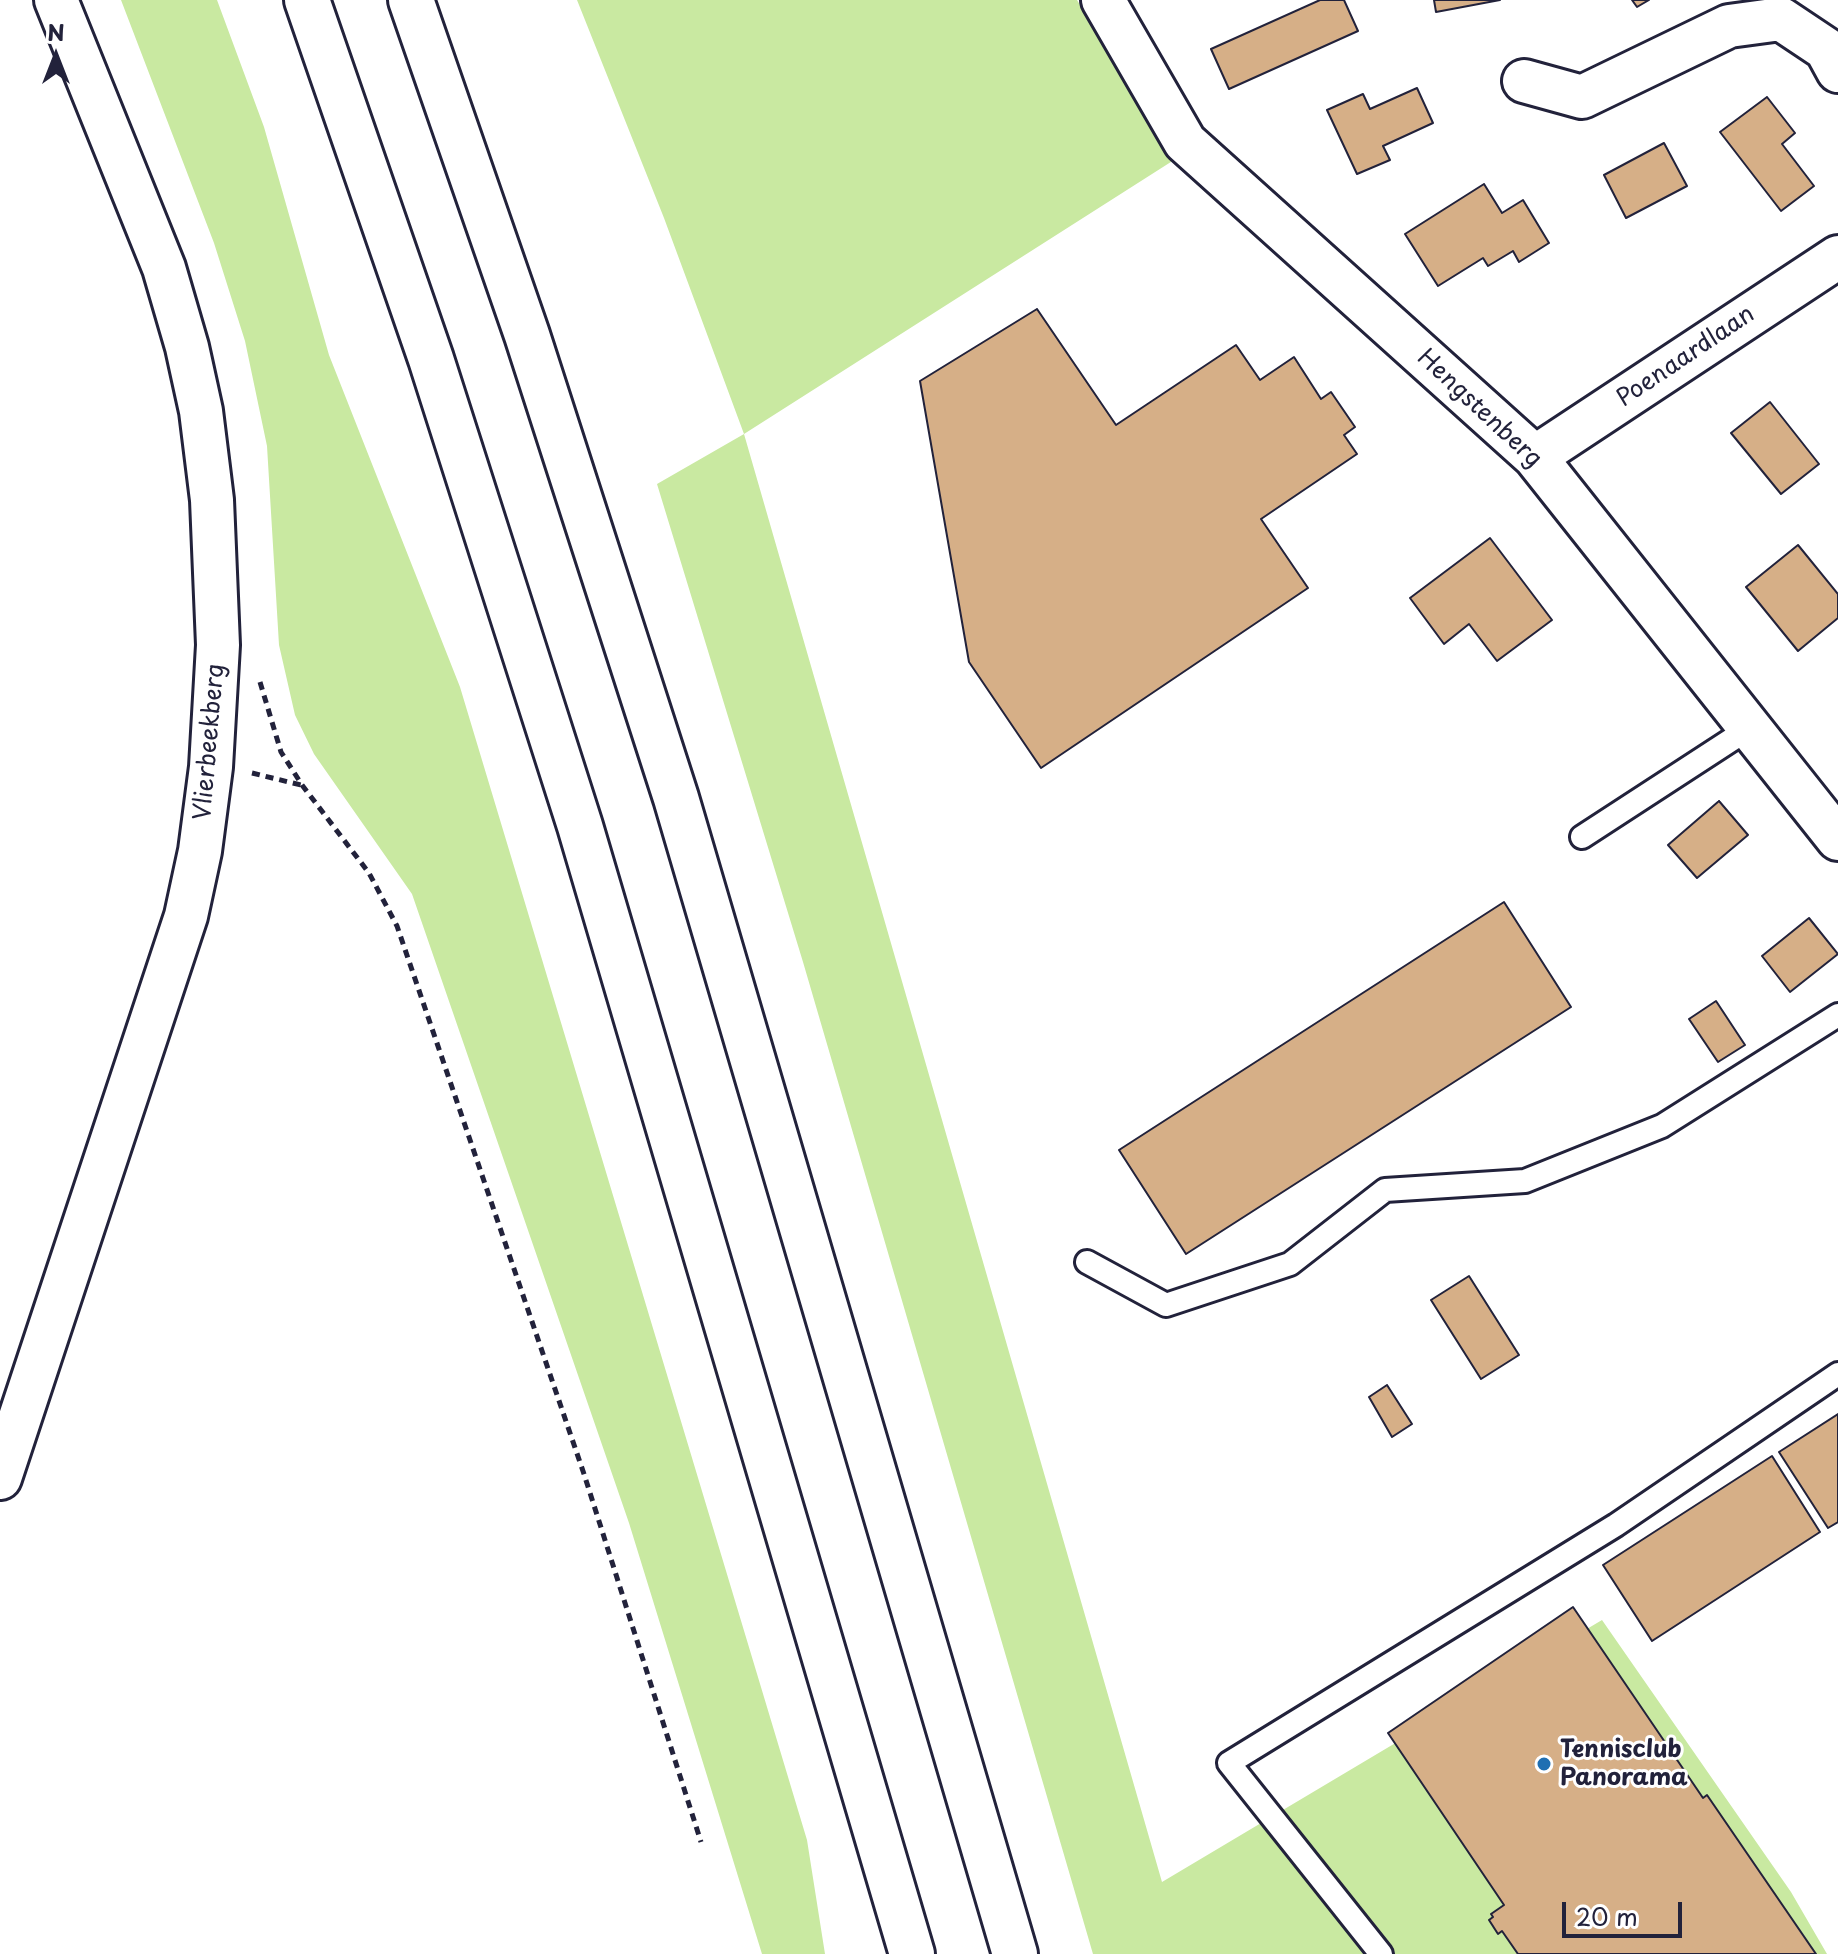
<!DOCTYPE html>
<html>
<head>
<meta charset="utf-8">
<style>
  body { margin:0 }
  #map { position:relative; width:1838px; height:1954px; overflow:hidden; background:#fff; font-family:"Playpen Sans",sans-serif }
  canvas { display:block }
  .north { position:absolute; left:16px; top:16px; width:80px; height:80px; -webkit-text-stroke:6px #fff; paint-order:stroke; rotate:0deg; font-size:22px; font-weight:700; line-height:32px; text-align:center; color:#22223b }
  .north::after { content:''; display:block; margin:auto; width:28px; height:36px; background:#22223b; clip-path:polygon(50% 0,100% 100%,50% 72%,0 100%) }
  .scale { position:absolute; left:1562px; top:1902px; width:120px; height:36px; box-sizing:border-box; border:4px solid #22223b; border-top:0; padding-left:10px; font-size:24px; line-height:28px; white-space:nowrap; color:#22223b; -webkit-text-stroke:6px #fff; paint-order:stroke }
</style>
</head>
<body>
<div id="map">
<canvas width="1838" height="1954"></canvas>
<div class="north">N</div>
<div class="scale">20 m</div>
</div>
<script>
const context = document.querySelector('canvas').getContext('2d');
context.lineJoin = 'round';
function fill(path, color) { context.fillStyle = color; context.fill(path, 'evenodd'); }
const poly = rows => new Path2D(rows.map(r => 'M' + r).join(''));
function trace(path, color, width, dash) { context.strokeStyle = color; context.lineWidth = width; context.lineCap = dash ? 'butt' : 'round'; context.setLineDash(dash || []); context.stroke(path); }
function write(font, color, halo, rows, align = 'center') {
  context.font = font + ' "Playpen Sans",sans-serif'; context.lineWidth = 6; context.setLineDash([]); context.textBaseline = 'middle'; context.strokeStyle = halo; context.fillStyle = color; for (const [text, x, y, turn = 0] of rows) {
    context.save(); context.translate(x, y); context.rotate((+turn || 0) * Math.PI / 180); context.textAlign = isNaN(turn) ? turn : align; if (halo) context.strokeText(text, 0, 0); context.fillText(text, 0, 0); context.restore();
  }
}
fill(poly([
  [121,0,217,0,264,127,329,355,460,687,807,1840,825,1954,762,1954,629,1523,412,894,314,754,295,715,279,645,267,446,245,341,214,243],
  [577,0,1077,0,1174,160,744,434,1162,1882,1602,1620,1791,1892,1827,1954,1093,1954,803,962,657,484,744,434,664,218]
]), '#c9e9a1');
const building = poly([
  [1320,0,1344,0,1358,31,1229,89,1211,49,1320,0],
  [1434,0,1500,0,1436,12,1434,0],
  [1632,0,1649,0,1637,7,1632,0],
  [1417,88,1433,123,1383,146,1390,160,1357,174,1327,110,1363,94,1370,109,1417,88],
  [1767,97,1795,133,1782,144,1814,186,1781,211,1720,132,1767,97],
  [1664,143,1687,186,1626,218,1604,175,1664,143],
  [1484,184,1502,213,1523,200,1549,243,1519,262,1513,251,1488,266,1483,258,1438,286,1405,234,1484,184],
  [1037,309,1116,425,1236,345,1260,380,1294,357,1321,399,1331,392,1355,427,1344,435,1357,454,1261,519,1308,588,1041,768,969,662,920,381,1037,309],
  [1770,402,1819,464,1781,494,1731,433,1770,402],
  [1490,538,1552,620,1497,661,1469,624,1444,644,1410,598,1490,538],
  [1798,545,1838,594,1838,618,1798,651,1746,587,1798,545],
  [1719,801,1748,835,1697,878,1668,845,1719,801],
  [1504,902,1571,1007,1186,1254,1119,1150,1504,902],
  [1809,918,1838,954,1790,992,1762,956,1809,918],
  [1716,1001,1745,1045,1718,1062,1689,1019,1716,1001],
  [1469,1276,1519,1355,1481,1379,1431,1300,1469,1276],
  [1387,1385,1412,1424,1392,1437,1369,1397,1387,1385],
  [1838,1414,1838,1522,1828,1528,1779,1452,1838,1414],
  [1772,1456,1820,1532,1652,1641,1603,1565,1772,1456],
  [1573,1607,1703,1798,1707,1795,1816,1954,1518,1954,1502,1931,1498,1934,1489,1920,1493,1917,1491,1914,1504,1905,1388,1733,1573,1607]
]);
fill(building, '#d6af87');
trace(building, '#22223b', 2);
const lane = poly([
  [1582,837,1748,729],
  [1087,1262,1166,1305,1290,1264,1385,1190,1525,1181,1662,1126,1838,1015],
  [1381,1954,1229,1763,1616,1525,1838,1374]
]);
const street = poly([
  [1103,0,1185,142,1535,457,1838,839],
  [1524,81,1582,97,1729,26,1781,19,1826,49,1838,71],
  [1535,457,1838,257],
  [0,1478,186,916,200,851,211,767,218,645,212,500,201,411,187,347,164,268,56,0]
]);
const highway = poly([
  [307,0,431,359,580,826,912,1954],
  [411,0,527,335,676,798,1015,1954]
]);
trace(lane, '#22223b', 28);
trace(street, '#22223b', 48);
trace(highway, '#22223b', 50);
trace(poly([
  [260,682,281,752,302,785,369,873,397,926,584,1474,701,1842],
  [252,773,301,785]
]), '#22223b', 5, [8, 6]);
trace(lane, '#fff', 22);
trace(street, '#fff', 42);
trace(highway, '#fff', 44);
for (const [x, y, r, color] of [
  [1544,1764,8,"#1f6fb2"]
]) { const dot = new Path2D(); dot.arc(x, y, r, 0, 2 * Math.PI); context.fillStyle = color; context.fill(dot); trace(dot, '#fff', 3); }
write('24px', '#22223b', '#fff', [
  ["Poenaardlaan",1686,357,-34],
  ["Hengstenberg",1479,409,43],
  ["Vlierbeekberg",210,742,-85]
]);
write('bold 24px', '#22223b', '#fff', [
  ["Tennisclub",1560,1750],
  ["Panorama",1560,1778]
], 'left');
</script>
</body>
</html>
